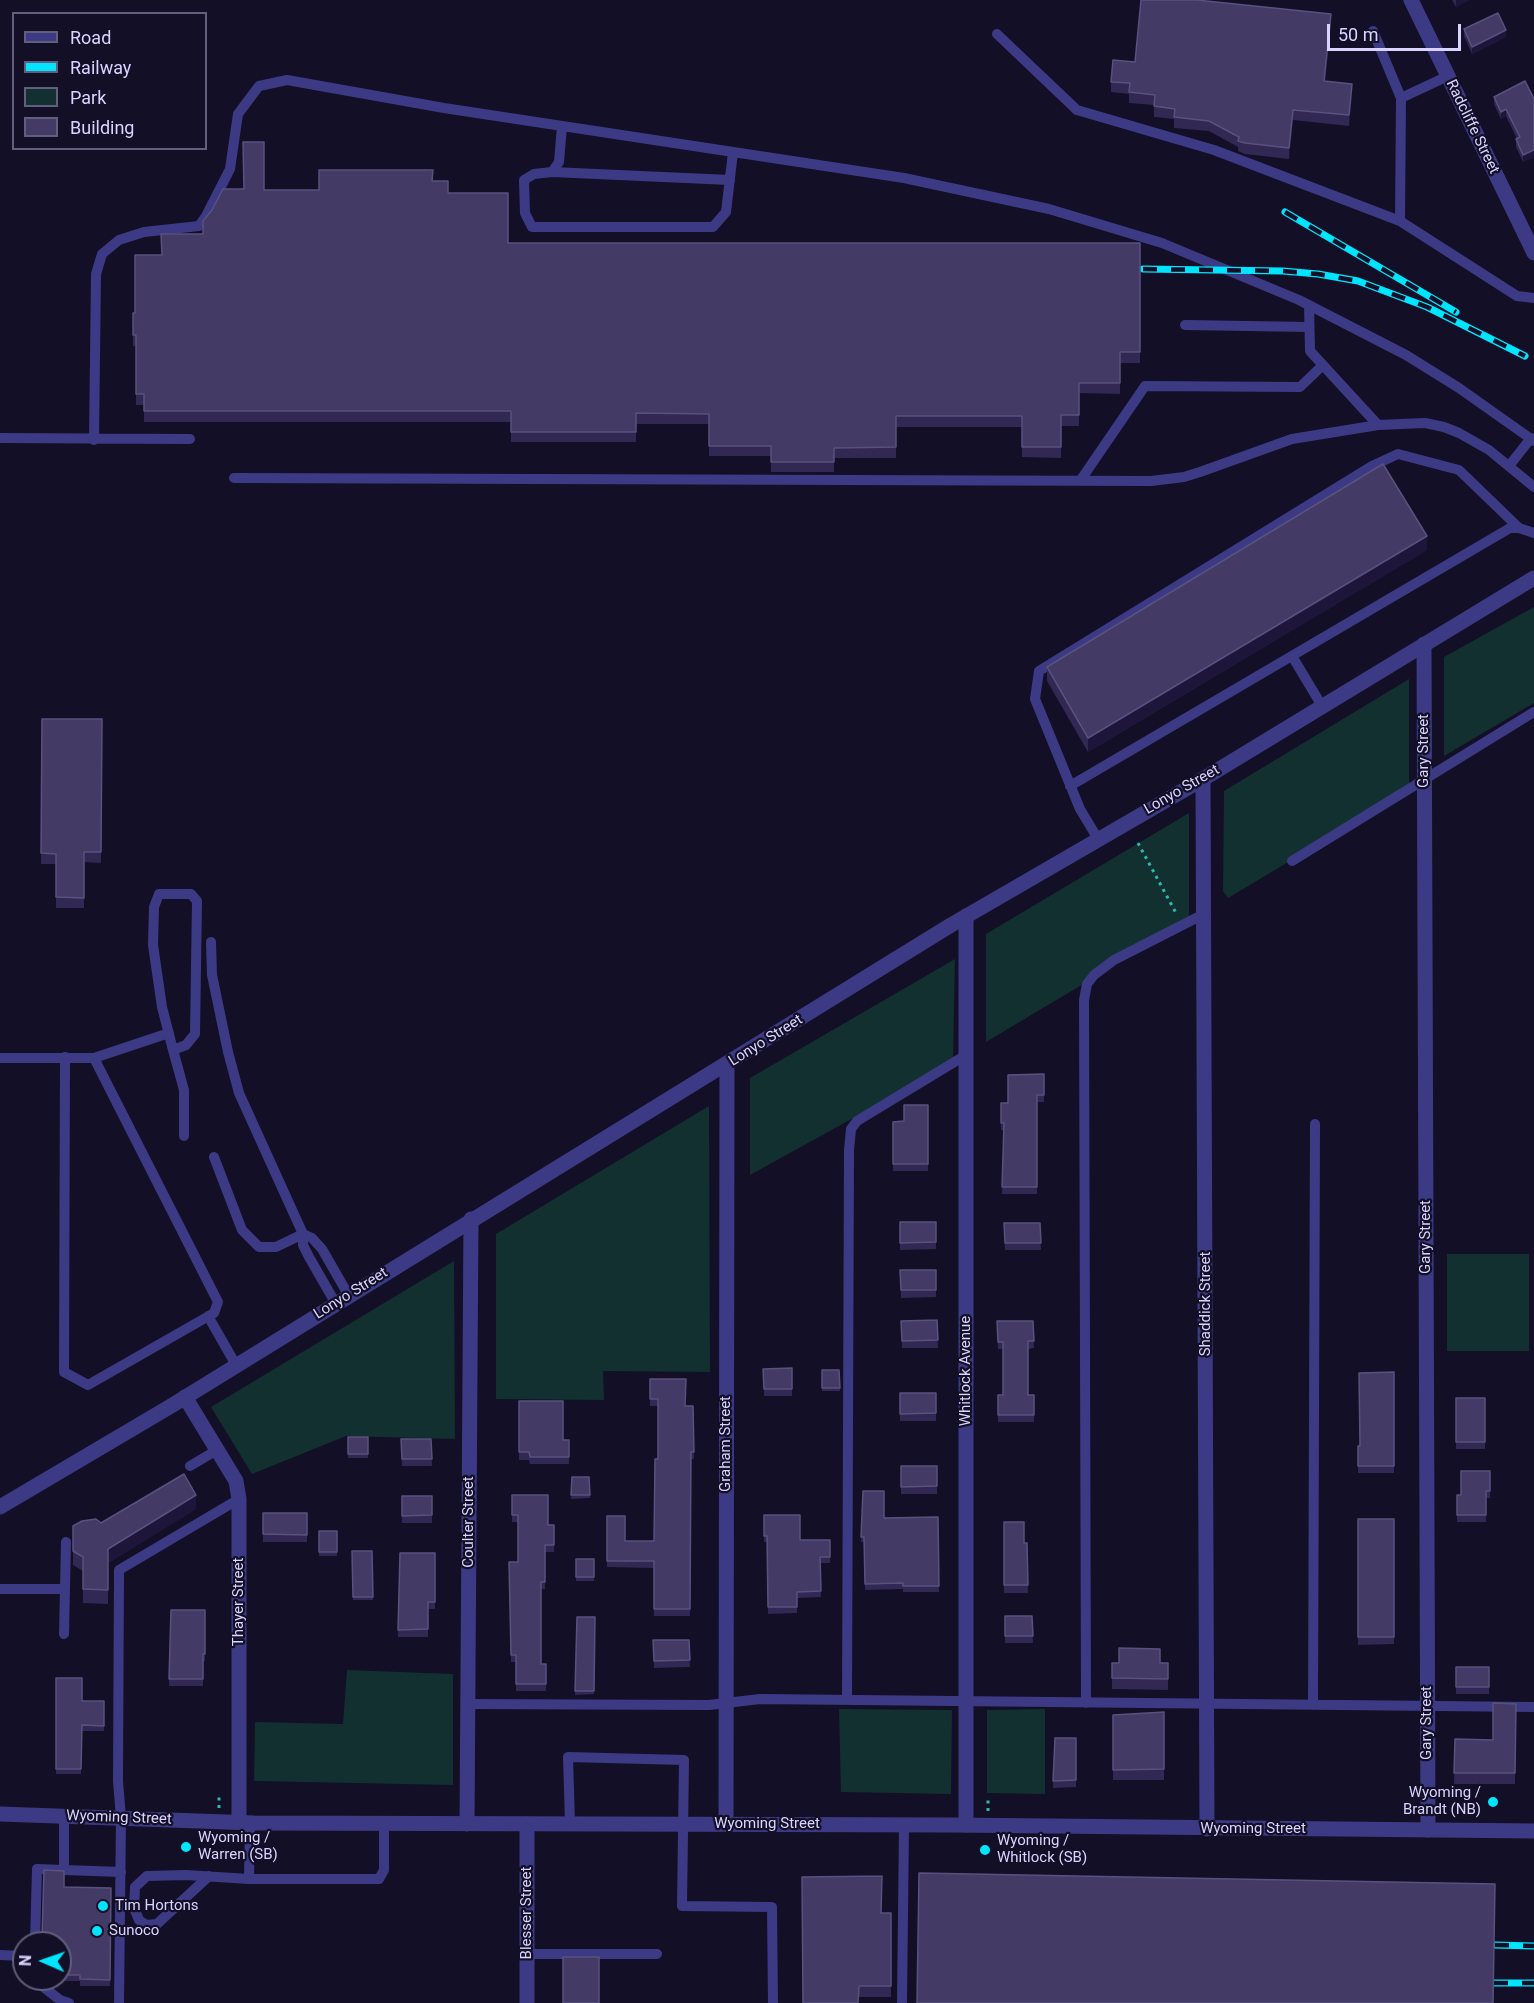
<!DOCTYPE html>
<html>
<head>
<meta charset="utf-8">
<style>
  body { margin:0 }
  #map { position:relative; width:1534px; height:2003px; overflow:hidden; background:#130f26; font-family:Roboto,sans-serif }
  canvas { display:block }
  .legend { position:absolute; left:12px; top:12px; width:195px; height:138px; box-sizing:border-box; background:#130f26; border:2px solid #625e7d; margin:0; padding:8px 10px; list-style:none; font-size:18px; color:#d9d4ff }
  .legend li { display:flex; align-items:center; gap:12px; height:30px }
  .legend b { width:30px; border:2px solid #625e7d }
  .north { position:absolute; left:12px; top:1931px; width:60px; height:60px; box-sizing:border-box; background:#130f26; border:2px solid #625e7d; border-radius:50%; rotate:272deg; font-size:16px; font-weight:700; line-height:24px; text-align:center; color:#d9d4ff }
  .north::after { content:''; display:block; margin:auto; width:21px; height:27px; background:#00e5ff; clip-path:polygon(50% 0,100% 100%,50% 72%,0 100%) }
  .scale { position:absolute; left:1327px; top:24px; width:134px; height:27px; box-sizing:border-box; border:3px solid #d9d4ff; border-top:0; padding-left:8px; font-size:18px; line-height:21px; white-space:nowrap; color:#d9d4ff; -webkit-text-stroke:4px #130f26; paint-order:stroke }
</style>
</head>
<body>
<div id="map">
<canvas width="1534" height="2003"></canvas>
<ul class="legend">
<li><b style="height:8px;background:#3d3a85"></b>Road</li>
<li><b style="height:8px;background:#00e5ff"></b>Railway</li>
<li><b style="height:16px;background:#12302f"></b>Park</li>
<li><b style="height:16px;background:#433a66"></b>Building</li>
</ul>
<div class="north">N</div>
<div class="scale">50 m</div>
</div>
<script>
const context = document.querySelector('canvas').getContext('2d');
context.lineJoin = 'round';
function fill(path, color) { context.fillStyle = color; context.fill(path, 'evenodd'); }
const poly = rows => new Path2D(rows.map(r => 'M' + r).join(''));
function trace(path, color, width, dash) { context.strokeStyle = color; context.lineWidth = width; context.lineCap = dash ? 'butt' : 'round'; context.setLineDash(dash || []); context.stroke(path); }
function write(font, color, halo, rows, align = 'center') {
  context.font = font + ' Roboto,sans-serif'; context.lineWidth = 4.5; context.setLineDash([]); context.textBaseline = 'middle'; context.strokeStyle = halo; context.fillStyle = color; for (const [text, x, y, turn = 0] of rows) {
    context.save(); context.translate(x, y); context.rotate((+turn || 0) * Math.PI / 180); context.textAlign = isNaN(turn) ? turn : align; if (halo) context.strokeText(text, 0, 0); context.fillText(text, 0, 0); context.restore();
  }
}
fill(poly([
  [1534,607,1534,703,1444,756,1444,657],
  [1409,679,1409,790,1228,898,1223,891,1224,791],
  [1189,813,1189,921,986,1042,986,934],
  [955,959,953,1063,750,1175,750,1078],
  [709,1106,710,1372,603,1371,604,1400,496,1399,496,1234],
  [1447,1254,1529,1254,1529,1351,1447,1351],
  [454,1261,455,1439,346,1436,252,1474,211,1407],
  [347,1670,453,1674,453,1785,254,1781,255,1722,343,1724],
  [839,1709,952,1710,951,1794,841,1792],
  [1045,1709,1045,1794,987,1793,987,1710]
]), '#12302f');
trace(poly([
  [1138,843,1176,913],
  [219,1808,219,1793],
  [988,1811,988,1798]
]), '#2fb8b0', 3, [3, 4.5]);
trace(poly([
  [1373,31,1401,98],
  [997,34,1077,110,1214,150,1400,221,1517,296,1534,298],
  [562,126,559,162,552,172,534,174,524,180,525,213,532,227,713,227,726,212,733,152],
  [552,172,730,180],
  [1400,221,1401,98,1448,76],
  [1309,305,1310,351,1378,425],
  [1185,325,1309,327],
  [0,438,190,439],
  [94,440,96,274,102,254,119,240,144,232,199,226,206,216,230,169,238,114,259,86,287,80,444,108,904,178,1049,209,1162,243,1299,300,1406,355,1459,388,1534,441],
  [1509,466,1531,438],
  [234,478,1151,481,1184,477,1200,472,1292,439,1378,425,1425,423,1444,427,1459,433,1489,450,1534,487],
  [1080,481,1145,386,1300,387,1323,365],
  [1292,656,1322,706],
  [1070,786,1510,528,1519,528,1534,533],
  [1098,839,1080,809,1035,699,1039,671,1372,466,1398,454,1459,470,1519,528],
  [1292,861,1534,712],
  [211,942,212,975,228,1052,239,1093,303,1234,276,1247,259,1247,242,1230,214,1157],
  [173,1050,186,1045,195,1034,197,901,191,894,159,894,154,907,153,945,162,1007,173,1050,184,1090,184,1136],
  [65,1057,64,1372,88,1385,214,1313,218,1302,94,1058],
  [0,1058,94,1058,169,1033],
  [336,1304,309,1257,303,1245,303,1234,312,1238,322,1249,349,1296],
  [208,1316,236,1365],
  [190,1466,217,1450],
  [0,1589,65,1589],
  [64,1634,66,1542],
  [847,1700,849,1150,851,1129,857,1121,966,1055],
  [1086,1703,1084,1000,1087,984,1094,975,1114,960,1204,914],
  [468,1704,709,1705,760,1699,1534,1707],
  [1313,1705,1315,1124],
  [570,1824,568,1757,684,1760,682,1906,772,1907,773,2003],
  [64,1870,64,1816],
  [209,1876,157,1924,146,1925,139,1920,134,1908,135,1887,147,1876,186,1875,249,1879,379,1879,384,1870,384,1824],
  [249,1879,250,1822],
  [35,1943,37,1869,121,1872],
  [527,1954,657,1954],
  [0,1955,24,1956],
  [36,1979,37,1982,60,2000,69,2003],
  [119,2003,121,1818,118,1781,119,1570,239,1499],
  [902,2003,904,1825]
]), '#3d3a85', 10);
trace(poly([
  [1411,0,1534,253],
  [1424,644,1428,1830],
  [1203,779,1207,1829],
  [966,916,966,1825],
  [185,1397,236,1481,239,1499,239,1822],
  [467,1824,471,1219],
  [726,1824,727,1065],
  [527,2003,527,1824]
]), '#3d3a85', 15);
trace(poly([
  [0,1507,171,1406,951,925,1203,779,1534,578],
  [0,1814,254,1823,953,1825,1534,1831]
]), '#3d3a85', 15);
const rail = poly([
  [1285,212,1456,312],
  [1143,269,1283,271,1318,274,1358,281,1427,307,1525,356],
  [1495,1945,1534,1946],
  [1494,1983,1534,1983]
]);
trace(rail, '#00e5ff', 7);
trace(rail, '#130f26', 4.5, [14]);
fill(poly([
  [1452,0,1469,0,1456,7],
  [1331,24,1325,81,1352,94,1349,126,1293,120,1289,159,1245,154,1238,151,1238,147,1209,131,1174,128,1174,119,1154,117,1154,105,1129,103,1129,94,1111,92,1111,82,1135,62],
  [1464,29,1506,37,1472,54,1464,36],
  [1494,97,1534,99,1534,157,1523,162,1516,147,1516,139,1517,139,1506,116,1501,119,1494,104],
  [433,181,508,243,1140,243,1140,363,1120,363,1120,394,1079,393,1079,426,1061,426,1061,458,1022,457,1022,427,896,427,896,458,834,458,834,472,771,472,771,456,709,456,709,424,636,424,636,442,511,442,511,422,144,422,144,405,136,405,136,346,133,346,133,323,135,313,161,255,203,234,264,190,319,190],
  [1427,550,1088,752,1047,681,1047,667],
  [42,719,102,719,101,863,84,862,84,908,56,908,56,864,41,864],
  [1044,1074,1044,1102,1037,1102,1037,1194,1002,1194,1004,1130,1001,1130,1001,1103,1008,1103],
  [928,1105,928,1171,893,1171,893,1122,904,1121],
  [900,1222,936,1222,936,1249,900,1250],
  [1004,1223,1040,1223,1041,1250,1005,1250],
  [900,1270,936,1270,936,1297,901,1298],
  [937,1320,938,1348,902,1348,901,1321],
  [997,1321,1033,1321,1034,1348,1028,1349,1028,1395,1034,1395,1034,1422,998,1422,998,1395,1003,1395,1003,1349,998,1349],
  [792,1368,792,1396,764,1396,763,1369],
  [822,1370,839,1370,840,1391,822,1391],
  [1394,1372,1394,1473,1358,1473,1358,1446,1360,1446],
  [650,1379,685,1406,693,1406,694,1459,691,1459,690,1616,654,1616,654,1568,607,1567,607,1516,625,1541,654,1541,658,1459,658,1406,650,1406],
  [900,1393,936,1393,936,1421,900,1421],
  [1456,1398,1485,1398,1485,1449,1456,1449],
  [519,1401,563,1440,569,1440,569,1464,530,1464,529,1460,519,1460],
  [348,1437,368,1437,368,1458,348,1458],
  [401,1439,431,1439,432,1466,402,1466],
  [901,1466,937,1466,937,1494,901,1494],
  [1490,1471,1490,1498,1486,1498,1486,1522,1457,1522,1457,1495,1461,1495],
  [572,1477,589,1477,590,1498,571,1499],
  [863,1491,884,1518,938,1517,939,1592,903,1592,903,1589,865,1590,864,1542,861,1542],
  [512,1495,548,1525,554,1525,554,1552,545,1552,545,1589,541,1589,541,1664,546,1664,546,1691,516,1691,516,1662,511,1662,509,1562,518,1562,518,1522,512,1522],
  [402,1496,432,1496,432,1523,402,1523],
  [196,1509,108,1563,108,1604,83,1603,83,1571,73,1565,73,1526,101,1523],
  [263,1513,307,1513,307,1542,263,1542],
  [764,1515,800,1540,830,1540,830,1563,820,1563,821,1597,797,1598,797,1613,768,1614,767,1542,764,1542],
  [1358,1519,1394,1519,1394,1644,1358,1645],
  [1004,1522,1024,1543,1027,1543,1028,1593,1004,1593],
  [319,1531,337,1531,337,1556,319,1556],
  [352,1551,372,1551,373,1600,353,1600],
  [400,1553,435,1553,435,1609,428,1609,428,1637,398,1637],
  [576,1559,594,1559,594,1581,576,1581],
  [171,1610,205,1610,205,1661,203,1661,203,1686,169,1686],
  [1005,1616,1032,1616,1033,1643,1005,1643],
  [577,1617,595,1617,594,1694,575,1695],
  [653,1640,689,1640,690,1667,654,1668],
  [1112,1663,1168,1663,1168,1690,1112,1689],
  [1456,1667,1489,1667,1489,1694,1456,1694],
  [56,1678,82,1701,104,1701,104,1731,82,1731,81,1774,56,1774],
  [1516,1704,1515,1784,1454,1784,1455,1739,1493,1740],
  [1164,1712,1164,1780,1113,1780,1113,1715],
  [1055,1738,1076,1738,1076,1787,1053,1788],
  [64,1887,111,1888,110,1986,80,1986,80,1981,48,1981,46,1979,60,1979,60,1943,42,1937],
  [882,1913,891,1913,891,1997,859,1997,803,2003]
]), '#312854');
fill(poly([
  [1456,0,1469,0,1456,7],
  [1331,14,1331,24,1324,92,1324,81],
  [1506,30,1506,37,1472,54,1472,47],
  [1352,84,1352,94,1349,126,1349,115],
  [1506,109,1506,116,1501,119,1501,112],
  [1293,110,1293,120,1289,159,1289,148],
  [1534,150,1534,157,1523,162,1523,155],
  [1427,536,1427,550,1088,752,1088,738],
  [196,1495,196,1509,108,1563,108,1604,108,1549]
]), '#1d163a');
const building = poly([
  [1141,0,1197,0,1331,14,1324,81,1352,84,1349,115,1293,110,1289,148,1245,143,1238,141,1239,137,1209,121,1174,117,1175,109,1154,106,1155,95,1129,92,1130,83,1111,82,1113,60,1135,62,1141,0],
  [1498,13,1506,30,1472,47,1464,29,1498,13],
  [1525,81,1534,99,1534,150,1523,155,1516,139,1520,137,1506,109,1501,112,1494,97,1525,81],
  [243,142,264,142,264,190,319,190,319,170,433,170,432,181,448,181,448,193,508,193,508,243,1140,243,1140,352,1120,352,1120,383,1079,383,1079,415,1061,415,1061,447,1022,447,1022,416,896,416,896,447,834,448,834,462,771,462,771,446,709,446,709,414,636,413,636,432,511,432,511,411,144,411,144,394,136,394,136,335,133,335,133,313,135,313,135,255,162,255,161,234,203,234,203,221,212,210,223,189,244,189,243,142],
  [1383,464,1427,536,1088,738,1047,667,1383,464],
  [42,719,102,719,101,852,84,852,84,898,56,897,56,854,41,853,42,719],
  [1044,1074,1044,1095,1037,1095,1037,1187,1002,1187,1004,1123,1001,1123,1001,1103,1008,1103,1008,1075,1044,1074],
  [904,1105,928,1105,928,1164,893,1164,893,1122,904,1121,904,1105],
  [900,1222,936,1222,936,1242,900,1243,900,1222],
  [1004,1223,1040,1223,1041,1243,1005,1243,1004,1223],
  [900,1270,936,1270,936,1290,901,1290,900,1270],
  [937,1320,938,1340,902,1341,901,1321,937,1320],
  [997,1321,1033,1321,1034,1341,1028,1341,1028,1395,1034,1395,1034,1415,998,1415,998,1395,1003,1395,1003,1342,998,1342,997,1321],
  [792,1368,792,1389,764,1389,763,1369,792,1368],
  [822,1370,839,1370,840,1388,822,1388,822,1370],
  [1394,1372,1394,1466,1358,1466,1358,1446,1360,1446,1359,1373,1394,1372],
  [650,1379,686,1379,685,1406,693,1406,694,1452,691,1452,690,1609,654,1609,654,1561,607,1561,607,1516,625,1516,625,1541,654,1541,655,1459,658,1459,658,1399,650,1399,650,1379],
  [900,1393,936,1393,936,1413,900,1414,900,1393],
  [1456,1398,1485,1398,1485,1442,1456,1442,1456,1398],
  [519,1401,563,1401,563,1440,569,1440,569,1457,530,1457,529,1452,519,1452,519,1401],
  [348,1437,368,1437,368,1454,348,1454,348,1437],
  [401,1439,431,1439,432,1459,402,1459,401,1439],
  [901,1466,937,1466,937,1486,901,1487,901,1466],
  [1461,1471,1490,1471,1490,1491,1486,1491,1486,1515,1457,1515,1457,1495,1461,1495,1461,1471],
  [184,1474,196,1495,108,1549,108,1590,83,1589,83,1557,73,1551,73,1526,82,1521,96,1519,101,1523,184,1474],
  [572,1477,589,1477,590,1495,571,1495,572,1477],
  [863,1491,884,1491,884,1518,938,1517,939,1586,903,1586,903,1583,865,1584,864,1537,861,1537,863,1491],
  [512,1495,548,1495,548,1525,554,1525,554,1545,545,1545,545,1582,541,1582,541,1664,546,1664,546,1684,516,1684,516,1655,511,1655,509,1562,518,1562,518,1515,512,1515,512,1495],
  [402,1496,432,1496,432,1515,402,1516,402,1496],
  [263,1513,307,1513,307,1535,263,1534,263,1513],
  [764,1515,800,1515,800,1540,830,1540,830,1557,820,1557,821,1591,797,1592,797,1607,768,1607,767,1536,764,1536,764,1515],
  [1358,1519,1394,1519,1394,1637,1358,1637,1358,1519],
  [1004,1522,1024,1522,1024,1543,1027,1543,1028,1585,1004,1585,1004,1522],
  [319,1531,337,1531,337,1552,319,1552,319,1531],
  [352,1551,372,1551,373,1597,353,1597,352,1551],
  [400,1553,435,1553,435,1602,428,1602,428,1629,398,1630,400,1553],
  [576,1559,594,1559,594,1577,576,1577,576,1559],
  [171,1610,205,1610,205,1654,203,1654,203,1679,169,1679,171,1610],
  [1005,1616,1032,1616,1033,1636,1005,1636,1005,1616],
  [577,1617,595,1617,594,1691,575,1691,577,1617],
  [653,1640,689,1640,690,1660,654,1661,653,1640],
  [1119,1648,1160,1649,1160,1663,1168,1663,1168,1679,1112,1678,1112,1663,1119,1663,1119,1648],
  [1456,1667,1489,1667,1489,1687,1456,1687,1456,1667],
  [56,1678,82,1678,82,1701,104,1701,104,1726,82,1725,81,1769,56,1769,56,1678],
  [1493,1703,1516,1704,1515,1773,1454,1773,1455,1739,1493,1740,1493,1703],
  [1164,1712,1164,1769,1113,1770,1113,1715,1164,1712],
  [1055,1738,1076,1738,1076,1780,1053,1781,1055,1738],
  [44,1870,64,1871,64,1887,111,1888,110,1980,80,1979,80,1975,60,1975,60,1943,38,1943,42,1937,44,1870],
  [919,1873,1495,1884,1493,2003,917,2003,919,1873],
  [882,1876,881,1913,891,1913,891,1986,859,1986,858,2003,803,2003,802,1877,882,1876],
  [563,1957,599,1957,599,2003,563,2003,563,1957]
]);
fill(building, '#433a66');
trace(building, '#5a527e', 1.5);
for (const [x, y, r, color] of [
  [1493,1802,6,"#00e5ff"],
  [186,1847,6,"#00e5ff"],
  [985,1850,6,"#00e5ff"],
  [103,1906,6,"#00e5ff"],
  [97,1931,6,"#00e5ff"]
]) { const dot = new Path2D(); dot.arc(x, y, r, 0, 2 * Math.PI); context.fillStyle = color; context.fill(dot); trace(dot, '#130f26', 2); }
write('15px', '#d9d4ff', '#130f26', [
  ["Radcliffe Street",1472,127,64],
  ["Gary Street",1424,751,-90],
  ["Lonyo Street",1182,790,-30],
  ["Lonyo Street",766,1041,-32],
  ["Gary Street",1426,1237,-90],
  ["Lonyo Street",351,1294,-32],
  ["Shaddick Street",1206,1304,-90],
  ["Whitlock Avenue",966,1371,-90],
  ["Graham Street",726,1444,-90],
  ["Coulter Street",469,1522,-90],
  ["Thayer Street",239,1602,-90],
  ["Gary Street",1427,1723,-90],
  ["Wyoming Street",119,1818,2],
  ["Wyoming Street",767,1824],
  ["Wyoming Street",1253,1829],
  ["Blesser Street",527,1913,-90]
]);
write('15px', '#d9d4ff', '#130f26', [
  ["Wyoming /",1481,1793,"right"],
  ["Brandt (NB)",1481,1810,"right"],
  ["Wyoming /",198,1838],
  ["Warren (SB)",198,1855],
  ["Wyoming /",997,1841],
  ["Whitlock (SB)",997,1858],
  ["Tim Hortons",115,1906],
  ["Sunoco",109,1931]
], 'left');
</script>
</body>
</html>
